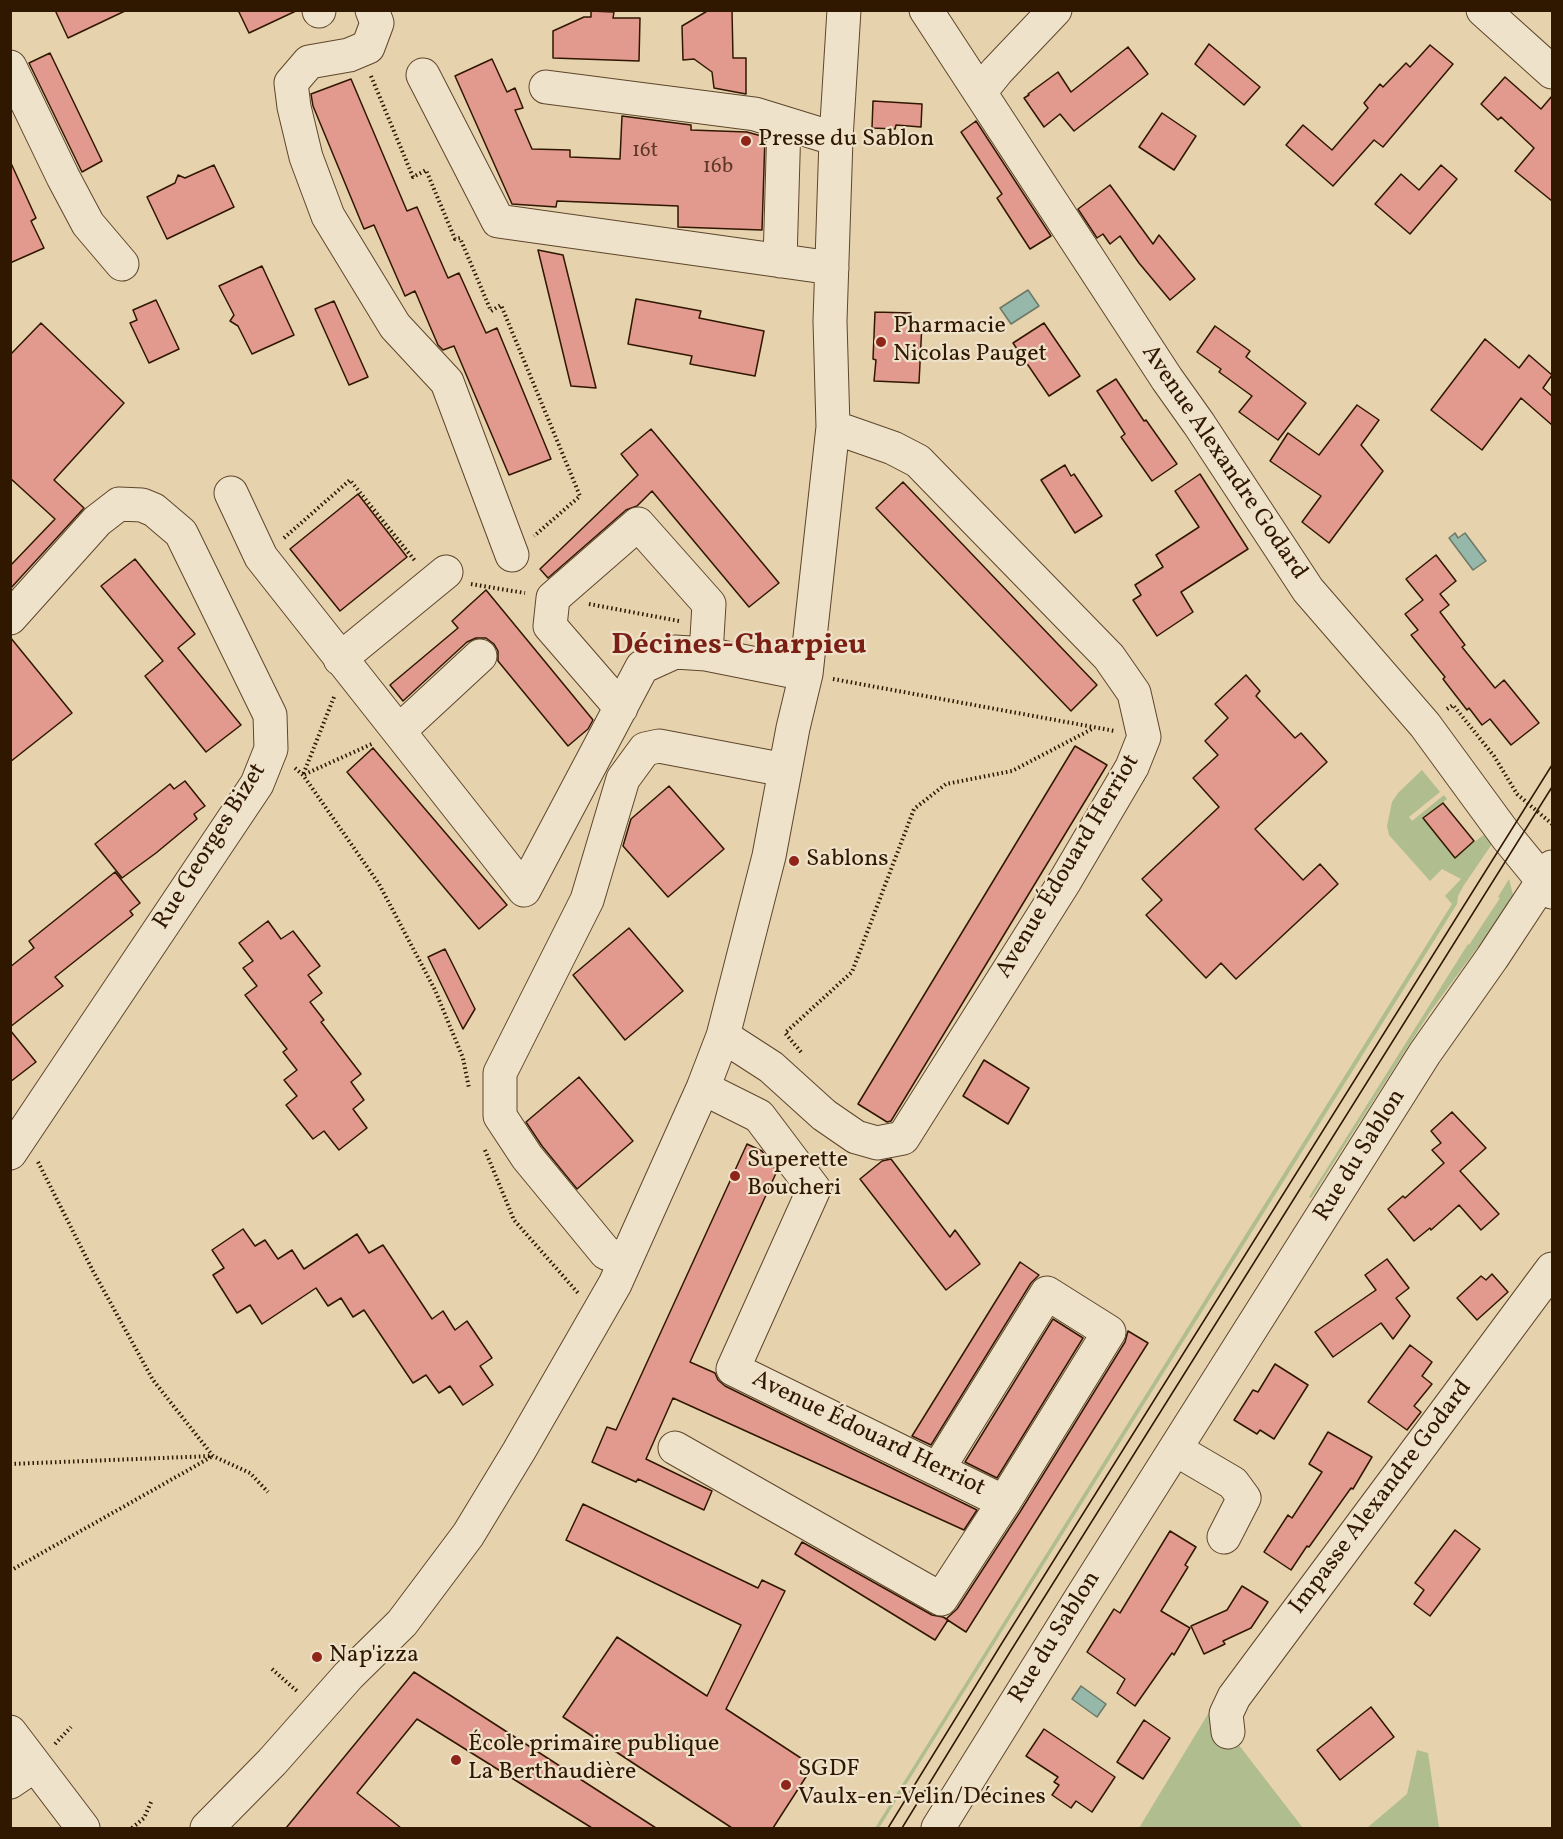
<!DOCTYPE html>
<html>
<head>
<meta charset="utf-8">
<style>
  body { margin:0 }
  #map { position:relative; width:1563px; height:1839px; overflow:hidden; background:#e6d2ad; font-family:Vollkorn,serif }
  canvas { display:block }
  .frame { position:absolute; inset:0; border:12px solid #301700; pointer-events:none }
</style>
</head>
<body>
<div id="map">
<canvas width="1563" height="1839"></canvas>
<div class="frame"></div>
</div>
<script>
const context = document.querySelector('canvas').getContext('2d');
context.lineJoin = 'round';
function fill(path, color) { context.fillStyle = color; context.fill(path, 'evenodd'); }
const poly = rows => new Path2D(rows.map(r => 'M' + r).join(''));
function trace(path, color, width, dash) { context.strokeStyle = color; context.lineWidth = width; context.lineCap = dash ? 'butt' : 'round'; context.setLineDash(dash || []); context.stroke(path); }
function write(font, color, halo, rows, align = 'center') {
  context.font = font + ' Vollkorn,serif'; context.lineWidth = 4.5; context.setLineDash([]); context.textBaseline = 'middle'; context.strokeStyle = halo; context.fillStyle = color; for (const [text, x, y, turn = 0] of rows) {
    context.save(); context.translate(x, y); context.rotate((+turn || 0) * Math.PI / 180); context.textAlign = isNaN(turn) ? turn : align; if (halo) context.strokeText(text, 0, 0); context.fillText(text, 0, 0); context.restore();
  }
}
fill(poly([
  [1422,770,1440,792,1409,817,1412,821,1444,795,1447,799,1423,818,1455,857,1486,833,1494,841,1464,885,1458,896,1457,904,879,1828,875,1828,1452,904,1445,896,1461,879,1442,869,1430,881,1389,835,1387,826,1392,802,1398,793],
  [1509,879,1513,895,1486,936,1430,1012,1311,1198,1309,1197,1468,944,1469,945,1500,898,1498,897],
  [1211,1709,1303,1828,1139,1828],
  [1417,1750,1428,1753,1439,1828,1367,1828,1407,1794]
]), '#afbd8f');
const water = poly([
  [1028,290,1039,306,1011,324,1000,308,1028,290],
  [1455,533,1458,538,1465,533,1486,561,1473,570,1449,538,1455,533],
  [1081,1686,1106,1704,1097,1717,1072,1699,1081,1686]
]);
fill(water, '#96b8aa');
trace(water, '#6d7866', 1.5);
const building = poly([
  [55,10,127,10,68,38,55,10],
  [238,10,298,10,249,33,238,10],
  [709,10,732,10,733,58,746,58,746,94,714,88,712,72,694,59,683,60,682,26,709,10],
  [591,11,614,12,613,18,640,18,639,61,553,58,553,31,584,17,591,17,591,11],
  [1209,44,1260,87,1244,105,1195,64,1209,44],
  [1430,45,1453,64,1383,147,1374,140,1333,186,1286,145,1303,125,1332,150,1368,108,1364,103,1380,84,1383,87,1406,63,1410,67,1430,45],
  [1128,47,1148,74,1074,131,1060,114,1044,127,1024,98,1029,95,1028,94,1058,72,1071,92,1128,47],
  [50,53,102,161,82,172,29,63,50,53],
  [492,59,507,92,515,88,523,108,515,110,532,149,570,150,570,157,620,159,622,116,691,125,691,130,747,132,765,137,762,230,678,227,678,206,557,201,556,207,512,204,455,76,492,59],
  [1505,77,1541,109,1552,96,1552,201,1515,171,1534,148,1501,117,1498,120,1481,104,1505,77],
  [351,79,407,211,417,207,448,278,459,273,486,333,497,328,551,459,509,475,454,346,443,350,438,345,415,291,405,296,374,225,364,229,313,106,311,94,351,79],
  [873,101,922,104,921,127,896,125,895,129,872,128,873,101],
  [1162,113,1196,136,1174,170,1139,147,1162,113],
  [976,121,1051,236,1030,249,997,198,1002,194,961,132,976,121],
  [10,161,36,218,31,221,44,248,10,263,10,161],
  [214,165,234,207,167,239,147,197,175,183,178,175,185,178,214,165],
  [1441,165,1457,179,1410,234,1375,204,1401,174,1419,190,1441,165],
  [1110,185,1153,244,1159,235,1195,279,1170,300,1139,263,1120,236,1110,244,1103,234,1097,238,1078,209,1110,185],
  [538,250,563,255,596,388,571,386,538,250],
  [262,266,294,335,252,354,238,326,230,321,234,315,219,286,262,266],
  [636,299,701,311,699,318,764,331,755,376,690,364,692,356,628,344,636,299],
  [156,300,179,349,149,363,130,323,137,320,133,310,156,300],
  [334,301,368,377,349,385,315,309,334,301],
  [875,312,911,313,911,323,922,323,919,383,874,381,876,360,873,359,875,312],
  [41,323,124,403,54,480,84,508,10,589,10,566,55,519,10,478,10,355,41,323],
  [1044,323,1080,376,1049,396,1013,343,1044,323],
  [1215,326,1250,351,1246,357,1306,403,1278,440,1239,412,1252,396,1219,372,1221,369,1197,352,1215,326],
  [1485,339,1519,368,1529,355,1552,375,1543,388,1552,396,1552,425,1521,398,1482,450,1431,410,1485,339],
  [1116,379,1144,421,1146,420,1177,464,1152,481,1121,437,1125,434,1097,391,1116,379],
  [1357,405,1379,420,1361,445,1383,471,1329,543,1302,522,1321,496,1270,461,1288,433,1319,455,1357,405],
  [651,429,779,583,749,607,652,491,637,506,626,510,548,578,540,569,638,475,621,454,651,429],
  [1065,465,1071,476,1074,474,1102,516,1075,533,1041,480,1065,465],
  [1200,474,1248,549,1181,592,1193,612,1157,636,1133,600,1141,595,1135,585,1163,567,1156,555,1199,527,1175,491,1200,474],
  [903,482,1097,685,1071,711,876,508,903,482],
  [358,494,407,557,340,611,290,549,358,494],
  [1436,555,1456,581,1440,594,1449,605,1440,612,1465,645,1462,647,1495,688,1504,680,1539,723,1511,745,1490,719,1482,725,1469,708,1467,710,1443,679,1445,677,1411,635,1418,630,1405,614,1423,600,1406,579,1436,555],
  [135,559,195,634,178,648,241,725,206,752,145,676,163,661,101,586,135,559],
  [486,590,593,720,588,729,568,746,498,661,498,651,494,644,486,638,476,638,467,642,403,701,390,685,458,628,452,621,486,590],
  [10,637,72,713,10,762,10,637],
  [1246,675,1260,691,1256,696,1295,738,1301,733,1327,762,1255,829,1303,880,1320,864,1338,884,1236,979,1221,963,1206,978,1146,915,1162,900,1142,879,1219,807,1193,778,1218,755,1205,741,1228,718,1215,704,1246,675],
  [1075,746,1107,765,891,1121,887,1122,858,1104,1075,746],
  [373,748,507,905,479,929,347,772,373,748],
  [185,781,205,806,194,814,197,819,156,853,122,878,95,844,170,784,174,789,185,781],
  [669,786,724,849,668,897,623,846,631,819,669,786],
  [1443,803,1474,841,1455,858,1423,818,1443,803],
  [115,872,140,903,130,911,133,915,55,977,63,986,10,1027,10,967,34,948,29,941,115,872],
  [268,921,281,939,293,931,320,966,308,975,322,993,310,1002,324,1020,321,1022,361,1074,351,1082,364,1100,353,1109,367,1128,339,1150,324,1131,313,1139,286,1105,297,1096,284,1080,297,1070,283,1052,287,1049,245,995,257,986,243,968,253,961,239,943,268,921],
  [629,928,683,991,625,1040,573,975,629,928],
  [445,949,475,1009,463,1029,428,957,445,949],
  [10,1030,36,1062,10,1082,10,1030],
  [984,1060,1029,1088,1008,1124,963,1096,984,1060],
  [579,1077,633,1141,577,1189,542,1146,526,1122,579,1077],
  [1452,1112,1486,1148,1460,1171,1499,1214,1481,1230,1459,1205,1431,1230,1430,1228,1414,1241,1388,1209,1403,1196,1405,1198,1444,1163,1432,1150,1441,1143,1431,1131,1452,1112],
  [747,1144,762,1151,777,1171,690,1362,715,1373,718,1380,725,1386,977,1510,964,1530,673,1398,646,1459,712,1491,704,1510,638,1479,636,1482,592,1462,607,1427,616,1430,747,1144],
  [891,1159,950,1237,955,1230,980,1264,946,1290,860,1179,882,1161,891,1159],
  [243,1229,255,1246,265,1240,278,1259,292,1250,304,1269,357,1234,369,1253,383,1245,432,1319,443,1311,455,1330,467,1321,492,1358,480,1366,493,1385,463,1405,450,1386,439,1393,426,1375,413,1383,364,1310,353,1317,341,1298,328,1306,316,1288,262,1324,250,1305,237,1313,213,1275,224,1268,212,1250,243,1229],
  [1387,1259,1409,1288,1396,1298,1410,1316,1393,1339,1381,1323,1333,1357,1315,1332,1376,1290,1365,1275,1387,1259],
  [1020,1262,1039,1275,1031,1283,931,1445,912,1436,1020,1262],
  [1492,1274,1508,1292,1477,1320,1457,1298,1481,1276,1486,1280,1492,1274],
  [1053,1319,1083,1338,997,1478,965,1462,1053,1319],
  [1128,1331,1148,1343,966,1632,946,1619,957,1609,1020,1512,1125,1342,1128,1331],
  [1410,1345,1432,1362,1422,1376,1432,1384,1414,1406,1421,1412,1407,1430,1368,1402,1410,1345],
  [1275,1364,1308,1385,1274,1439,1260,1430,1257,1434,1234,1420,1253,1390,1258,1392,1275,1364],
  [1328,1432,1372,1457,1353,1489,1351,1488,1309,1547,1307,1546,1291,1570,1264,1552,1288,1515,1292,1518,1322,1472,1309,1464,1328,1432],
  [583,1504,758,1588,762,1580,785,1591,726,1709,813,1766,773,1828,732,1828,563,1717,617,1637,707,1696,741,1625,566,1540,583,1504],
  [1455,1530,1480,1549,1430,1616,1414,1604,1424,1590,1415,1583,1455,1530],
  [1170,1531,1196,1547,1185,1565,1188,1567,1161,1611,1190,1628,1174,1655,1172,1653,1135,1706,1117,1693,1125,1679,1087,1652,1114,1609,1120,1613,1170,1531],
  [802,1542,932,1615,943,1617,948,1620,935,1640,795,1554,802,1542],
  [1242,1586,1268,1602,1251,1628,1223,1641,1225,1644,1204,1654,1191,1626,1227,1610,1242,1586],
  [414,1672,656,1828,592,1828,417,1719,357,1793,401,1828,286,1828,414,1672],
  [1371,1707,1394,1737,1340,1780,1317,1750,1371,1707],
  [1144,1720,1170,1738,1143,1779,1117,1762,1144,1720],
  [1044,1729,1115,1777,1092,1812,1076,1801,1071,1808,1052,1795,1059,1785,1054,1782,1058,1777,1026,1756,1044,1729]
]);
fill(building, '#e39a8e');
trace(building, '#301700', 1.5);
const minor = poly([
  [319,10,319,11],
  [372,10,377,23,368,47,349,55,309,62,291,83,294,107,306,157,328,216,395,326,447,382,512,555],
  [926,10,1167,379,1199,424,1308,590,1425,725,1507,837,1552,892],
  [1483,10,1552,72],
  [10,67,63,177,88,224,122,264],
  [423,75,498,221,832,268],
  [546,87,755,114,836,139],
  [980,92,997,71,1055,10],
  [780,261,784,123],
  [231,493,261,557,524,890,642,667,675,652,706,654,806,674],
  [10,618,97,521,119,504,142,505,154,510,181,533,270,715,271,749,257,784,10,1153],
  [340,659,446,572],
  [621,708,550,626,553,598,638,524,709,604,706,654],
  [399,731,480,656],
  [723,1036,771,1067,824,1115,856,1137,877,1143,903,1138,1065,881,1132,767,1144,737,1134,693,1109,657,918,461,893,448,833,427],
  [625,1260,606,1253,527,1157,500,1116,500,1073,587,900,623,779,645,749,659,746,785,770],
  [675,1448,941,1599,1004,1502,733,1369,814,1189,759,1116,703,1088],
  [1175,1449,1233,1483,1244,1498,1224,1537],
  [938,1469,1047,1293,1109,1332,1004,1502],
  [10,1732,83,1828],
  [1228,1732,1226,1714,1234,1697,1552,1269],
  [10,1782,35,1765],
  [207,1828,272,1762,349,1675,402,1623,468,1535,519,1451,615,1284,703,1088,723,1036,769,856,793,728,806,674,833,427,830,321,836,139,844,10],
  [938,1828,1081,1598,1425,1053,1492,958,1552,867]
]);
trace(minor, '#5e462b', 35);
trace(poly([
  [371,76,413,177,426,170,455,239,460,238,491,311,501,305,580,496,534,536],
  [284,538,350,480,416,562],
  [471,584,525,593],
  [589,604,679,621],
  [833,679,1115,731],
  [334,697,303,775,374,743],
  [1447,709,1453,705,1494,756,1517,794,1552,824],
  [295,768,303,775,379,884,435,990,463,1058,469,1088],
  [801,1052,785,1033,852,972,914,809,946,784,1012,771,1094,728],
  [485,1150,514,1220,578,1293],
  [38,1162,93,1271,153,1380,213,1456,250,1473,268,1492],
  [10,1464,212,1456],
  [10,1571,213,1456],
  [272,1669,298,1692],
  [55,1744,71,1727],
  [132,1828,144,1818,152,1800]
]), '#301700', 4, [1.5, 3]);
trace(minor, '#efe2ca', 33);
trace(poly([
  [888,1828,1002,1643,1552,765],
  [902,1828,1010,1652,1552,787]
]), '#301700', 1.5);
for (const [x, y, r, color] of [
  [746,141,6,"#8f2418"],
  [881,342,6,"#8f2418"],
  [794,861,6,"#8f2418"],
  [735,1176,6,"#8f2418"],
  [317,1657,6,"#8f2418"],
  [456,1760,6,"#8f2418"],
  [786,1785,6,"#8f2418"]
]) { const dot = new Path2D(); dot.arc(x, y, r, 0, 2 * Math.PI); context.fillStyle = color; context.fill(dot); trace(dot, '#efe2ca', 2); }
write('21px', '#5d3824', null, [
  ["16t",645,152],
  ["16b",718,168]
]);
write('24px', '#301700', '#efe2ca', [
  ["Presse du Sablon",758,141],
  ["Pharmacie",893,328],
  ["Nicolas Pauget",893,356],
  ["Sablons",806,861],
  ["Superette",747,1162],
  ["Boucheri",747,1190],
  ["Nap'izza",329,1657],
  ["École primaire publique",468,1746],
  ["La Berthaudière",468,1774],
  ["SGDF",798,1771],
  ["Vaulx-en-Velin/Décines",798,1799]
], 'left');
write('24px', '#301700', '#efe2ca', [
  ["Avenue Alexandre Godard",1223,463,56],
  ["Rue Georges Bizet",211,847,-58],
  ["Avenue Édouard Herriot",1069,867,-59],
  ["Rue du Sablon",1361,1156,-58],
  ["Avenue Édouard Herriot",868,1435,26],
  ["Impasse Alexandre Godard",1382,1498,-53],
  ["Rue du Sablon",1056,1638,-58]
]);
write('bold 30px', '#7a1f14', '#efe2ca', [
  ["Décines-Charpieu",739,647]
]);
</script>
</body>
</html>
